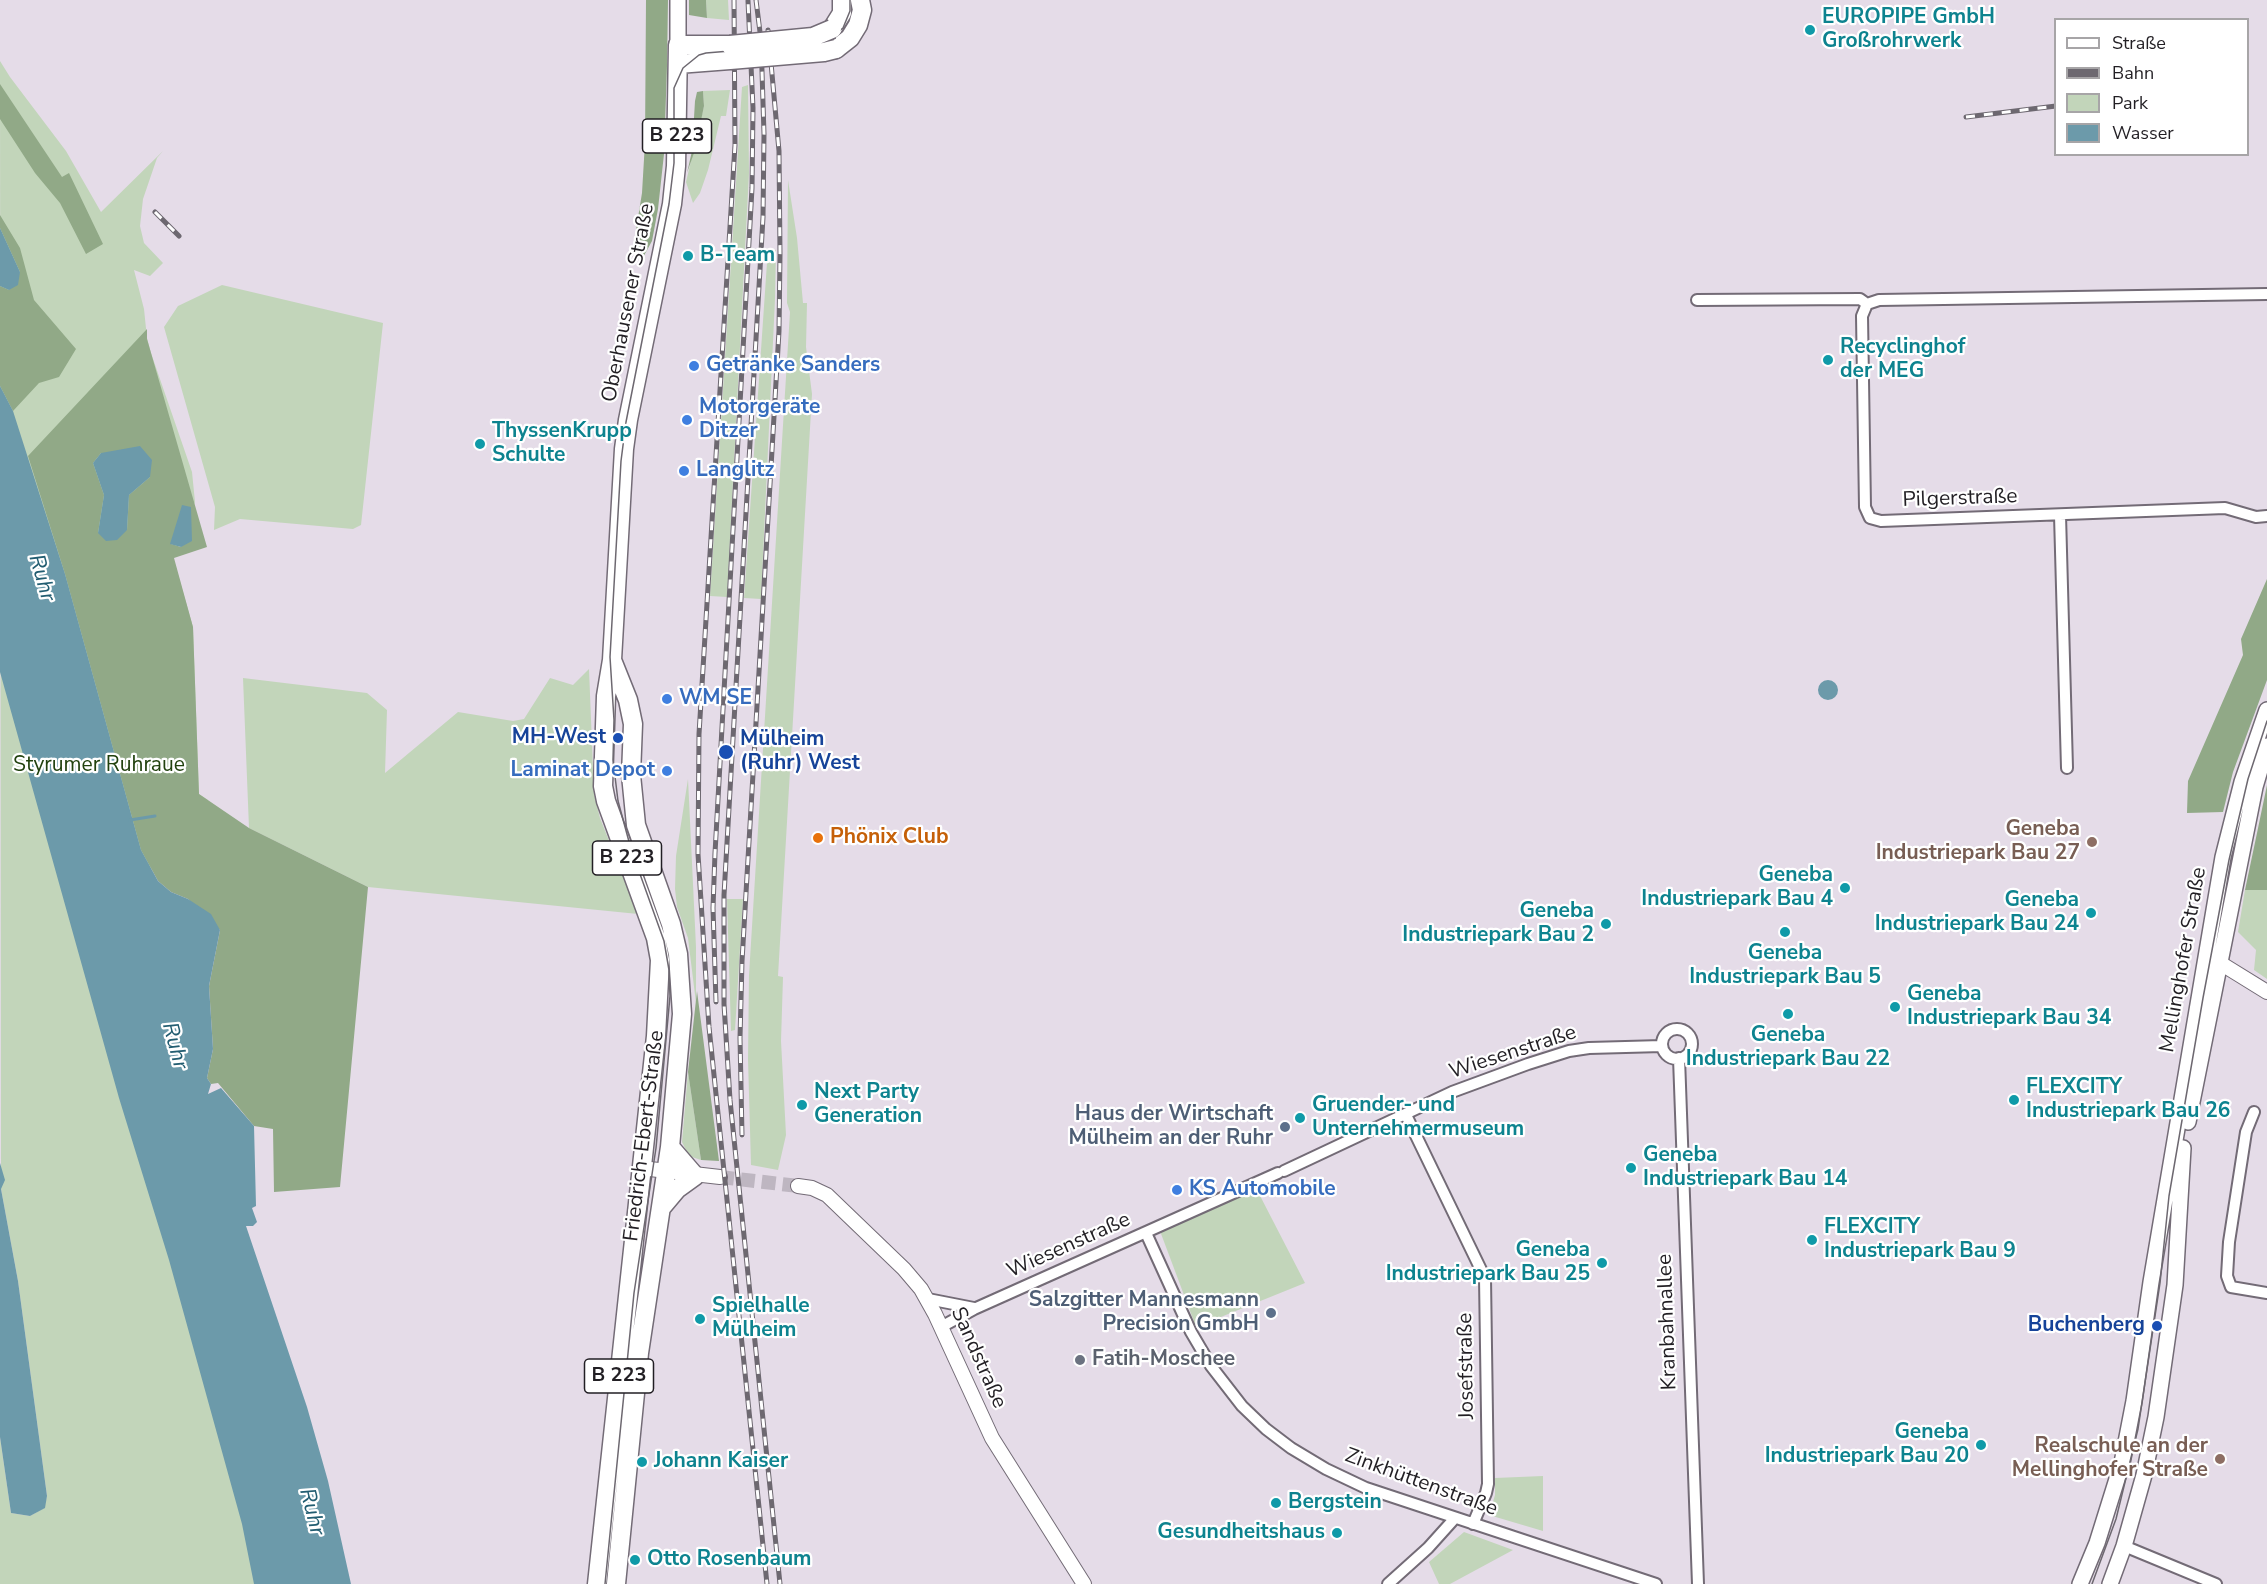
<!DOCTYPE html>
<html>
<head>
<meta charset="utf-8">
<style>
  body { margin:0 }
  #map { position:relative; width:2267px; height:1584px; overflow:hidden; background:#e5dce8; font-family:"Nunito Sans",sans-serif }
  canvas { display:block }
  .legend { position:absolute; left:2054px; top:18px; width:195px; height:138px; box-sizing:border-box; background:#fff; border:2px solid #a7a5a7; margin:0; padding:8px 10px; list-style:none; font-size:18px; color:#221f24 }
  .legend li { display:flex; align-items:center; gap:12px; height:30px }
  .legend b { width:30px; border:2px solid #a7a5a7 }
</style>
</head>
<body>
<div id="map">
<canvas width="2267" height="1584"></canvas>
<ul class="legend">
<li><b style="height:8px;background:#fff"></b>Straße</li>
<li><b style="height:8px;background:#6d6870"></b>Bahn</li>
<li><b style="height:16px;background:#c2d5ba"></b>Park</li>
<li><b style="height:16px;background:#6c9aaa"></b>Wasser</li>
</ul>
</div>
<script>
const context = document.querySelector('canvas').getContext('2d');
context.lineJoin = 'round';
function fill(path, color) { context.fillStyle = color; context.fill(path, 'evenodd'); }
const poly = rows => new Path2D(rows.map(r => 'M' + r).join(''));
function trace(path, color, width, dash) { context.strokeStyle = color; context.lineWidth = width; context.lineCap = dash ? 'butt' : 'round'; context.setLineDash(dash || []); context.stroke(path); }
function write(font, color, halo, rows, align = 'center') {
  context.font = font + ' "Nunito Sans",sans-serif'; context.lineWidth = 4.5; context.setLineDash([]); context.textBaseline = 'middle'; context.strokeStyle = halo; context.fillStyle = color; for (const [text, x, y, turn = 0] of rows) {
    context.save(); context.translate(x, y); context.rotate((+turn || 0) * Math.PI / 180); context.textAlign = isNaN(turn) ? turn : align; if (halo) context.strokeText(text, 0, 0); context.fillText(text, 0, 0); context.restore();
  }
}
fill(poly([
  [706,0,728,0,729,20,707,18],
  [0,61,10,77,66,151,101,212,163,151,157,158,143,199,140,226,144,243,163,263,150,276,134,270,144,309,147,338,151,353,192,472,195,502,173,557,193,627,199,794,208,800,149,860,304,1584,0,1584,0,1437,11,1513,30,1516,44,1508,47,1496,18,1281,1,1189],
  [748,85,749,173,727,597,710,596,742,87],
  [730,90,726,116,721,116,708,170,700,193,693,203,686,182,704,106,703,91],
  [788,180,797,238,803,303,807,303,806,347,812,394,778,976,783,977,781,1041,786,1135,778,1170,751,1165,748,1059,749,975,790,312,787,303],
  [768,248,776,250,775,299,761,599,744,598],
  [222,285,383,323,361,525,353,529,240,519,214,530,215,507,164,327,178,306],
  [589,669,594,794,600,818,638,914,368,887,249,828,243,678,367,693,387,710,385,773,458,712,513,721,524,719,550,678,573,685],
  [688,779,696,947,696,1003,688,938,677,907,675,889,676,856],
  [2245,890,2267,890,2267,979,2254,970,2256,950,2238,932],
  [727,899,743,899,735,1030,731,1031],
  [688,1072,701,1160,689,1156,682,1142],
  [1255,1186,1305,1283,1196,1327,1160,1231],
  [1543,1476,1543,1531,1489,1515,1495,1495,1495,1478],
  [1464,1532,1513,1550,1450,1584,1439,1584,1429,1562]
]), '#c2d5ba');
fill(poly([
  [646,0,668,0,667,66,664,154,658,209,652,241,641,261,636,230,642,193,645,142],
  [689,0,706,0,707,18,689,15],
  [0,84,62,177,69,173,103,244,86,254,60,203,35,173,0,119],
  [703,91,704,106,695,150,687,173,692,151,695,101,697,92],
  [0,215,20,248,34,300,76,349,59,377,39,383,13,411,0,386,0,286,9,290,20,272,0,228],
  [147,329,147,339,207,547,174,558,193,627,199,794,249,828,368,887,340,1187,274,1192,273,1129,254,1126,218,1083,211,1084,207,1078,213,1049,209,986,220,930,188,899,171,892,158,881,141,850,65,574,28,456],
  [101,453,150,477,129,495,127,530,98,533,104,495,93,463],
  [191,508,190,521,181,547,171,544],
  [2267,579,2267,680,2233,772,2223,812,2187,813,2188,781,2243,655,2241,639],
  [2267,785,2267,890,2245,890,2257,833],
  [697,991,719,1161,701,1160,688,1072]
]), '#91a987');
fill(poly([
  [0,228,20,272,18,285,9,290,0,286],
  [0,386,13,411,65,574,141,850,158,881,171,892,188,899,211,914,220,930,209,986,213,1049,207,1078,211,1084,208,1094,221,1088,254,1126,256,1206,252,1208,257,1222,253,1226,246,1226,307,1407,328,1481,351,1584,254,1584,242,1524,169,1260,119,1098,0,672],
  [140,446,152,460,150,477,129,495,127,530,117,540,106,541,98,533,104,495,93,463,101,453],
  [182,505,191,507,192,541,181,547,170,544],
  '1818 690a10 10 0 1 1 20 0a10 10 0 1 1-20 0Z',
  [0,1163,5,1180,1,1189,18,1281,47,1496,45,1508,30,1516,11,1513,0,1437]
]), '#6c9aaa');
trace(poly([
  [130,820,155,816]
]), '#6c9aaa', 3);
trace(poly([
  [720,1177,798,1186]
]), '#beb6c1', 14, [14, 7]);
const minor = poly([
  [2267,294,1879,300,1867,304,1862,316,1865,507,1870,518,1881,521,2225,508,2256,517,2267,516],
  [1697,300,1860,299,1867,304],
  [2060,515,2067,768],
  '1662 1044a15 15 0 1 1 30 0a15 15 0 1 1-30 0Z',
  [1679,1058,1698,1584],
  [2254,1112,2246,1132,2229,1242,2227,1276,2231,1287,2267,1293],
  [1406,1115,1485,1278,1488,1484,1486,1493,1473,1524],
  [1284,1171,1452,1092,1528,1064,1569,1051,1589,1048,1662,1046],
  [1146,1233,1191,1332,1211,1366,1242,1406,1266,1429,1291,1448,1326,1469,1366,1488,1656,1584],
  [928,1299,974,1308],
  [941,1327,974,1309,1278,1173],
  [2124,1546,2216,1584],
  [1388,1584,1428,1548,1455,1518]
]);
const tertiary = poly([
  [2212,958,2267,992],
  [641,1168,720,1177],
  [798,1186,812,1188,827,1195,904,1269,921,1289,935,1314,992,1438,1084,1584]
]);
const secondary = poly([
  [678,45,678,0],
  [2188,1122,2255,787,2267,746],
  [2080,1584,2097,1543,2122,1463,2134,1401,2151,1282,2223,857,2242,782,2267,710],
  [2110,1584,2124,1546,2144,1475,2156,1417,2175,1285,2183,1148]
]);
const primary = poly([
  [832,29,842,13,842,0],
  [836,49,850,38,858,25,862,10,860,0],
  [678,64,730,60],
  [612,660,628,700,633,724,631,775,636,825,671,924,678,954,682,1014,670,1147,639,1353,616,1584],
  [661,1208,677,1189,695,1176,670,1147],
  [597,1584,656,1036,660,960,656,938,606,801,603,786,606,696,612,660,624,449,628,420,672,204,676,166,678,45,730,45]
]);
trace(minor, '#736b76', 14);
trace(tertiary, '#736b76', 16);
trace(secondary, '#736b76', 18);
trace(primary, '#736b76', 21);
trace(minor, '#fff', 10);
trace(tertiary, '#fff', 14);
trace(secondary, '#fff', 15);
trace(primary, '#fff', 18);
trace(poly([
  [605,1584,634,1293,656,1148,670,996,669,970,664,941,631,849,618,801,613,760,614,720,610,657,621,461,626,422,669,204,674,163,674,88,683,68,699,55,706,53,814,44,829,39,843,28,850,11,850,0],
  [2092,1584,2116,1519,2138,1429,2160,1283,2169,1196,2203,998,2229,860,2248,779,2267,721]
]), '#6d6870', 1.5);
const rail = poly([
  [734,0,735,145,699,734,698,854,709,1027,767,1584],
  [756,0,761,40,764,134,763,217,724,895,724,1004,730,1100,780,1584],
  [1966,117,2056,106],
  [155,212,179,236],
  [716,1002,713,908,715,853,752,188,753,108,748,1],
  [742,1135,740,1038,742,961,779,331,780,254,779,151,768,30]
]);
trace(rail, '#6d6870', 5);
trace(rail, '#fff', 3, [9]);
const primaryBridge = poly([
  [730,45,813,37,832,29],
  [730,60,824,52,836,49]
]);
trace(primaryBridge, '#736b76', 21, []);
trace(primaryBridge, '#fff', 18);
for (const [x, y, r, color] of [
  [1810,30,6,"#0f9aa8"],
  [688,256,6,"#0f9aa8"],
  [1828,360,6,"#0f9aa8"],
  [694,366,6,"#3f7fe0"],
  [687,420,6,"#3f7fe0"],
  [480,444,6,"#0f9aa8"],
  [684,471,6,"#3f7fe0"],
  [667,699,6,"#3f7fe0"],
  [618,738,6,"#1a4fb4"],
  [726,752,8,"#1a4fb4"],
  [667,771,6,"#3f7fe0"],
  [818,838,6,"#e8710a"],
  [2092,842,6,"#8d6e63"],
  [1845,888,6,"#0f9aa8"],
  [2091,913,6,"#0f9aa8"],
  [1606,924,6,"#0f9aa8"],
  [1785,932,6,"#0f9aa8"],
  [1895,1007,6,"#0f9aa8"],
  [1788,1014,6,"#0f9aa8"],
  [2014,1100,6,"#0f9aa8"],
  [802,1105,6,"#0f9aa8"],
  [1300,1118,6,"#0f9aa8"],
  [1285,1127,6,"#5c6f8a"],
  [1631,1168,6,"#0f9aa8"],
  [1177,1190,6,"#3f7fe0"],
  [1812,1240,6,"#0f9aa8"],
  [1602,1263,6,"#0f9aa8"],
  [1271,1313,6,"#5c6f8a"],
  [700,1319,6,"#0f9aa8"],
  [2157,1326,6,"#1a4fb4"],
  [1080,1360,6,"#6b7280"],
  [1981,1445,6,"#0f9aa8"],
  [2220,1459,6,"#8d6e63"],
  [642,1462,6,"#0f9aa8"],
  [1276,1503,6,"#0f9aa8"],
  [1337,1533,6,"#0f9aa8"],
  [635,1560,6,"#0f9aa8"]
]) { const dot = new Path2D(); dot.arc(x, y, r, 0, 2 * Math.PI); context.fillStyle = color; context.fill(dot); trace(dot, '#fff', 2); }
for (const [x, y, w] of [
  [677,136,69],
  [627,858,69],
  [619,1376,69]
]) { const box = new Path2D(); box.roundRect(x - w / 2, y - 17, w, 34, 4.5); context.fillStyle = '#fff'; context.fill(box); trace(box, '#221f24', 1.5); }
write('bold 20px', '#221f24', null, [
  ["B 223",677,136],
  ["B 223",627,858],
  ["B 223",619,1376]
]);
write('bold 21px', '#0d838f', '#fff', [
  ["EUROPIPE GmbH",1822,18],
  ["Großrohrwerk",1822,42],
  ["B-Team",700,256],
  ["Recyclinghof",1840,348],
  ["der MEG",1840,372],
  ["ThyssenKrupp",492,432],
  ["Schulte",492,456],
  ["Geneba",1833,876,"right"],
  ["Industriepark Bau 4",1833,900,"right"],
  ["Geneba",2079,901,"right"],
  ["Industriepark Bau 24",2079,925,"right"],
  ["Geneba",1594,912,"right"],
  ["Industriepark Bau 2",1594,936,"right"],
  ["Geneba",1785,954,"center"],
  ["Industriepark Bau 5",1785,978,"center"],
  ["Geneba",1907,995],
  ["Industriepark Bau 34",1907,1019],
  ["Geneba",1788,1036,"center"],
  ["Industriepark Bau 22",1788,1060,"center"],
  ["FLEXCITY",2026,1088],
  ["Industriepark Bau 26",2026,1112],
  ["Next Party",814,1093],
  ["Generation",814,1117],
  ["Gruender- und",1312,1106],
  ["Unternehmermuseum",1312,1130],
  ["Geneba",1643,1156],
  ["Industriepark Bau 14",1643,1180],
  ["FLEXCITY",1824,1228],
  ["Industriepark Bau 9",1824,1252],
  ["Geneba",1590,1251,"right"],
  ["Industriepark Bau 25",1590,1275,"right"],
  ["Spielhalle",712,1307],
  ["Mülheim",712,1331],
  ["Geneba",1969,1433,"right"],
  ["Industriepark Bau 20",1969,1457,"right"],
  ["Johann Kaiser",654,1462],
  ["Bergstein",1288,1503],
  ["Gesundheitshaus",1325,1533,"right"],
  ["Otto Rosenbaum",647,1560]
], 'left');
write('21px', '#221f24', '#fff', [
  ["Oberhausener Straße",629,303,-79],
  ["Pilgerstraße",1960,499,-2],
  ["Mellinghofer Straße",2184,960,-80],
  ["Wiesenstraße",1513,1053,-18],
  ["Friedrich-Ebert-Straße",645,1136,-83],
  ["Wiesenstraße",1069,1246,-24],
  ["Kranbahnallee",1668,1322,-92],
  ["Sandstraße",978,1358,66],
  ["Josefstraße",1467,1366,-91],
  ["Zinkhüttenstraße",1421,1483,20]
]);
write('bold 21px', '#366cbe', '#fff', [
  ["Getränke Sanders",706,366],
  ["Motorgeräte",699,408],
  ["Ditzer",699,432],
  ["Langlitz",696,471],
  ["WM SE",679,699],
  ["Laminat Depot",655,771,"right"],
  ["KS Automobile",1189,1190]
], 'left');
write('bold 21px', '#164399', '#fff', [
  ["MH-West",606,738],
  ["Mülheim",740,740,"left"],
  ["(Ruhr) West",740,764,"left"],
  ["Buchenberg",2145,1326]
], 'right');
write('21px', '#21410e', '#fff', [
  ["Styrumer Ruhraue",99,766]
]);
write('bold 21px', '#785e54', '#fff', [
  ["Geneba",2080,830],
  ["Industriepark Bau 27",2080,854],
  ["Realschule an der",2208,1447],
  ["Mellinghofer Straße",2208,1471]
], 'right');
write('bold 21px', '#c56008', '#fff', [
  ["Phönix Club",830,838]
], 'left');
write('bold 21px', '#4e5e75', '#fff', [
  ["Haus der Wirtschaft",1273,1115],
  ["Mülheim an der Ruhr",1273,1139],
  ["Salzgitter Mannesmann",1259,1301],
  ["Precision GmbH",1259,1325]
], 'right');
write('bold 21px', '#5b616d', '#fff', [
  ["Fatih-Moschee",1092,1360]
], 'left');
write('italic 22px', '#225d71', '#fff', [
  ["Ruhr",41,578,74],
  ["Ruhr",174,1046,75],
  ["Ruhr",311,1512,76]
]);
</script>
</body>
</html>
